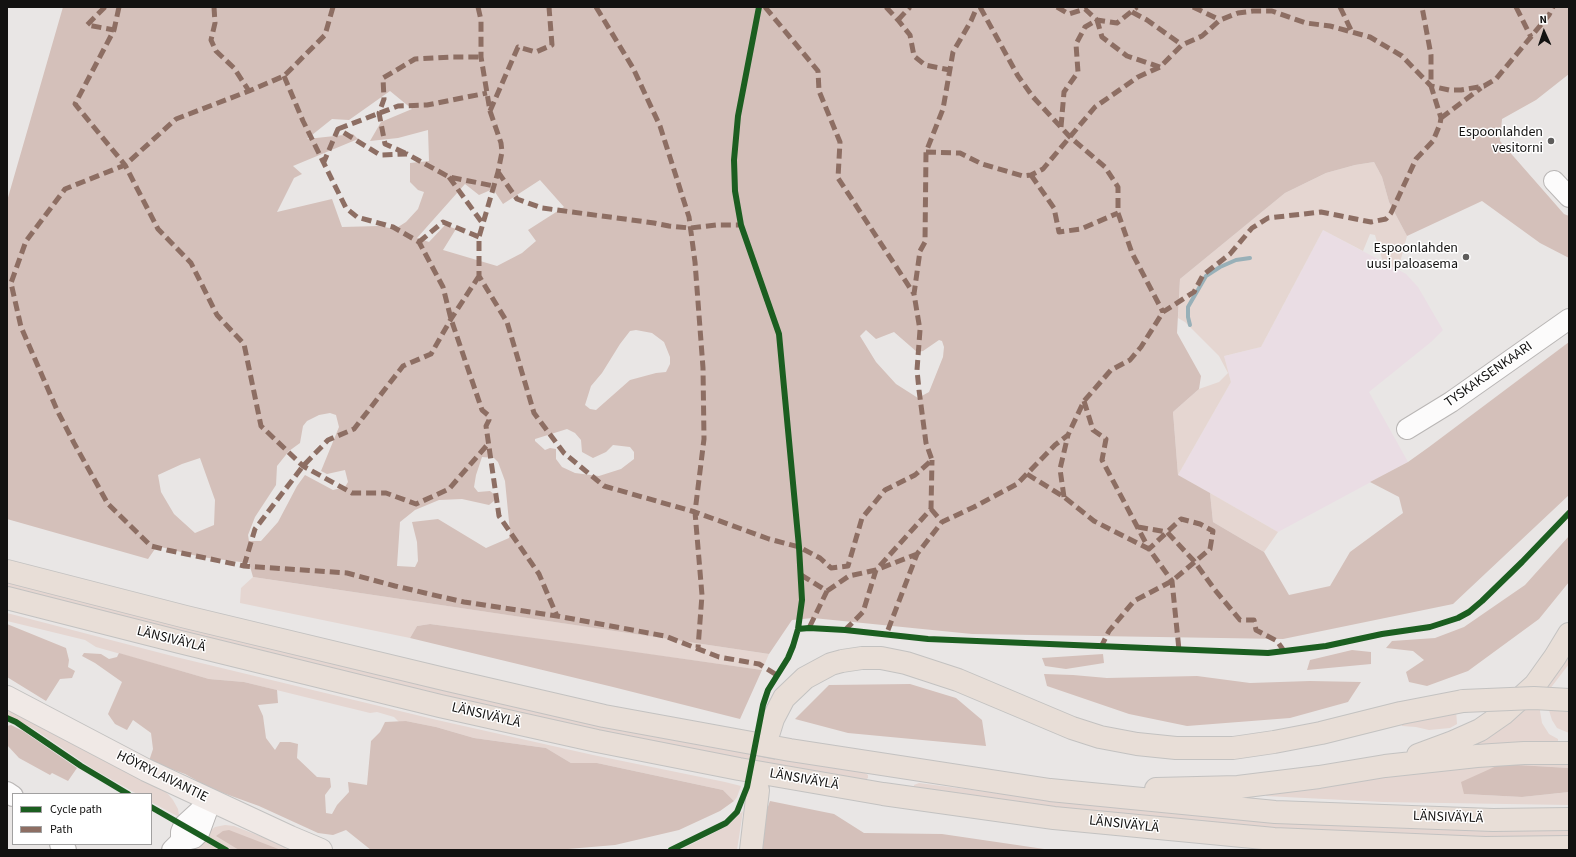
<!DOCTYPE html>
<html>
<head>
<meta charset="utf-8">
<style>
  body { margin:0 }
  #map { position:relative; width:1576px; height:857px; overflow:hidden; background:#e9e6e5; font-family:"Source Sans 3",sans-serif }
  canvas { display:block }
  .frame { position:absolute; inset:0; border:8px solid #131211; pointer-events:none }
  .legend { position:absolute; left:12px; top:793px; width:140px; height:52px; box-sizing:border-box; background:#fff; border:1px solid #a1a0a0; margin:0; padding:5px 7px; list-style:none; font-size:12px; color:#131211 }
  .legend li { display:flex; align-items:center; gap:8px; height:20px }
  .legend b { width:20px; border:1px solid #a1a0a0 }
  .north { position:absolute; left:1524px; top:12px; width:40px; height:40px; -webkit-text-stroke:3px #fff; paint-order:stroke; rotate:357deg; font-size:11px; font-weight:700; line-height:16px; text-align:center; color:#131211 }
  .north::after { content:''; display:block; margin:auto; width:14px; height:18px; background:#131211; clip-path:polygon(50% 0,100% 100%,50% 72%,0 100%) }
</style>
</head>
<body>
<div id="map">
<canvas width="1576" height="857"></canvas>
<div class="frame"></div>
<ul class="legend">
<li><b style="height:5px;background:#1b5e20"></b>Cycle path</li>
<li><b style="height:5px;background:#8d6e63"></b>Path</li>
</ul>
<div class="north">N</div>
</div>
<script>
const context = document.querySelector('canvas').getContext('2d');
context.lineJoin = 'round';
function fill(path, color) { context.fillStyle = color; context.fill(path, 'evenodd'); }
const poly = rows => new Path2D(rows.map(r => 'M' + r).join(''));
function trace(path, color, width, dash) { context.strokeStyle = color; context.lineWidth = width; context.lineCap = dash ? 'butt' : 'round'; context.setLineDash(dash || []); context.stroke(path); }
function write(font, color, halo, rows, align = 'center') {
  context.font = font + ' "Source Sans 3",sans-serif'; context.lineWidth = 3; context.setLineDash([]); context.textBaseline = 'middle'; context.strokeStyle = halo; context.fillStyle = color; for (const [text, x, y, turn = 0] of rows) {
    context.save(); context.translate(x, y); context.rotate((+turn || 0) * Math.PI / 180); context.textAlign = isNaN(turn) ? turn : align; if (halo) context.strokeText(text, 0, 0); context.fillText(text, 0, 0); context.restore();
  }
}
fill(poly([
  [1323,230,1406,274,1418,287,1443,330,1431,342,1369,392,1408,462,1278,532,1178,475,1231,382,1224,356,1261,347]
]), '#eadde4');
fill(poly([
  [1374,162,1382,177,1389,202,1407,236,1398,270,1383,262,1375,235,1370,234,1363,251,1323,230,1261,347,1224,356,1231,382,1178,475,1173,412,1199,389,1219,382,1228,373,1219,356,1185,322,1178,318,1180,279,1285,193,1326,173,1355,165],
  [1210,493,1278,532,1264,552,1213,522],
  [253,577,589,627,769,654,762,670,430,624,417,626,410,638,240,603,241,588],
  [7,581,784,759,865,773,868,775,868,778,864,781,840,777,604,733,435,695,7,589],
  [7,613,176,657,437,720,593,755,725,782,741,786,737,797,734,801,723,790,597,763,571,763,546,748,474,738,436,727,406,721,399,722,394,717,377,712,370,713,244,682,209,679,96,647,85,640,7,621],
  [1569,643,1569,664,1543,698,1540,711,1542,723,1549,734,1558,739,1558,742,1463,746],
  [7,707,160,788,168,794,173,800,178,809,179,815,177,816,151,802,151,794,137,794,93,769,34,729,7,715],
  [1548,707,1569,708,1569,733,1557,728,1552,720],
  [1456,710,1457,724,1450,728,1429,730,1416,727,1402,726,1401,720],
  [1569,759,1569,768,1501,764,1464,794,1522,797,1569,792,1569,805,1383,802,1266,796,1267,793,1331,786,1440,767],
  [919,783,1003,794,1569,829,1569,837,1444,837,1283,829,1091,813,914,788,914,785],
  [743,811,737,850,680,850,727,826],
  [225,825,234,826,296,850,194,850,210,831,215,827]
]), '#e5d6d1');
fill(poly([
  [63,7,1569,7,1569,74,1536,100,1502,119,1500,141,1564,214,1569,216,1569,258,1540,243,1482,201,1407,236,1389,202,1382,177,1374,162,1355,165,1326,173,1285,193,1180,279,1177,333,1201,376,1199,389,1173,412,1178,475,1210,493,1213,522,1264,552,1289,595,1330,586,1350,552,1403,513,1399,497,1370,482,1408,462,1429,447,1569,342,1569,495,1453,604,1283,639,972,634,813,618,792,620,769,654,253,577,249,563,201,557,157,546,148,559,7,519,7,201],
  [390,91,412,109,381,122,370,141,398,138,428,130,429,161,410,163,410,182,418,190,424,192,418,209,406,222,395,229,379,226,342,227,332,199,277,212,294,178,302,174,293,166,358,139,353,134,307,139,332,119,349,120],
  [540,180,564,207,528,230,536,241,522,253,497,266,443,250,456,229,445,225,429,242,417,238,465,184,479,195,493,189,503,204],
  [636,330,652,333,664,342,670,357,670,364,666,372,656,373,630,380,596,410,590,409,585,405,591,386,602,373,620,344,630,331],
  [866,330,876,339,894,332,917,352,923,351,939,340,942,341,944,347,943,357,929,392,918,398,896,384,876,362,860,336],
  [330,413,336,415,339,427,321,471,327,474,345,470,348,482,345,487,333,490,305,475,297,486,278,522,261,541,249,541,248,535,255,517,276,485,277,466,289,451,300,443,303,426,307,421,319,415],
  [567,429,575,433,581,440,582,452,593,458,606,452,613,445,630,447,634,452,634,459,621,469,599,476,575,473,562,467,556,459,556,449,550,448,545,450,535,441,535,439],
  [482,457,494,458,498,462,505,481,510,532,509,538,486,548,438,519,412,522,417,542,418,561,415,567,397,566,400,522,415,510,439,500,462,499,489,505,494,501,495,495,490,491,478,492,474,487,476,475],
  [200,458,215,500,214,525,195,533,174,514,161,492,158,475,182,464],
  [1569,536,1569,582,1539,619,1468,671,1427,686,1409,682,1406,672,1424,660,1413,651,1386,648,1392,641,1435,638,1464,627,1525,585],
  [7,624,66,648,69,660,68,667,75,671,72,678,60,679,46,701,7,677],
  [430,624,579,644,762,670,740,719,613,687,410,638,417,626],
  [1352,650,1371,652,1371,664,1307,670,1310,660],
  [84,653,101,654,109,659,117,657,119,653,209,679,244,682,277,690,278,703,258,705,263,716,266,738,275,750,280,742,290,742,298,744,297,758,317,777,330,778,331,787,325,795,326,813,332,814,337,805,349,792,348,782,367,785,371,741,380,732,385,722,406,721,436,727,474,738,546,748,571,763,597,763,723,790,734,801,720,811,679,830,615,845,556,850,371,850,346,830,333,835,318,833,259,806,212,789,185,774,149,761,153,749,151,733,133,720,127,730,115,724,108,714,122,682,95,663,82,656],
  [1103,654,1104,663,1066,669,1045,666,1042,658],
  [1044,674,1073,675,1107,678,1197,676,1250,683,1310,681,1361,682,1348,702,1290,718,1187,726,1129,714,1047,686],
  [910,684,956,698,982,720,986,746,848,733,795,719,829,685],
  [11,725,23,731,77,768,68,781,52,773,50,775,19,758,7,745,7,726],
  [1501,764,1569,768,1569,792,1522,797,1464,794,1461,782],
  [770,801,834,814,864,833,942,834,1051,850,759,850,762,823],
  [229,830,281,850,239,850,216,836,223,831]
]), '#d4c0ba');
trace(poly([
  [1190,325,1188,317,1188,307,1206,276,1220,267,1236,260,1250,258]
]), '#98b0b8', 4);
trace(poly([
  [758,790,769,732]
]), '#c9c6c5', 22, [22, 11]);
const minor = poly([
  [1554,181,1569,197],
  [1407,429,1451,402,1569,319],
  [7,792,13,796],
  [181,841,181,832,184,825,208,803],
  [60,844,66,850],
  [172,850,181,841,194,838,199,833,211,800]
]);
const major = poly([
  [7,697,146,770,290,837,321,850]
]);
const highway = poly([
  [7,571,186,617,444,679,604,716,790,750,1050,790,1275,812,1493,820,1569,819],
  [7,598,180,642,440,706,597,741,739,769,883,794,1054,818,1274,839,1485,848,1569,847],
  [769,732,773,719,784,698,805,678,831,664,842,661,862,658,881,658,906,663,958,680,1072,728,1100,737,1137,744,1176,748,1233,748,1274,742,1321,733,1401,713,1463,701],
  [1418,755,1453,742,1480,730,1503,714,1535,685,1555,657,1569,634],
  [1156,789,1238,787,1319,777,1385,766,1477,756,1524,753,1569,753],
  [751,850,758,790]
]);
trace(minor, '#b9b6b5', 22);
trace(major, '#c3c2c1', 24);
trace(highway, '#c3c2c1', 24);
trace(minor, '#fcfbfb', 20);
trace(major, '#f0e9e6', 22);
trace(highway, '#e8ded7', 22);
const highwayBridge = poly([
  [1463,701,1534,698,1569,700]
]);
trace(highwayBridge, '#c3c2c1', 24, []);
trace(highwayBridge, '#e8ded7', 22);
trace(poly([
  [105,7,87,25,114,30],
  [119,7,114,30,75,104,125,165,158,229,191,263,217,315,244,344,261,426,303,466,352,493,386,493,416,504,449,489,488,444],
  [214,7,215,23,211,40,216,51,234,68,249,91],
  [333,7,325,35,284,76,249,91,176,119,125,165,65,189,26,241,11,283,21,327,57,410,74,443,108,504,151,546,167,550,244,566,347,573,395,586,464,602,557,616,665,636,719,657,759,664,777,675],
  [478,7,481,20,481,57,490,111,501,143,502,152,498,172,479,237,479,276,507,322,534,413,564,453,604,486,695,512,769,539,799,547,820,558,831,568,848,566,862,518,885,490,915,475,932,460,926,443,919,390,917,370,920,330,914,294,920,251,925,242,926,152,943,109,953,52,971,21,977,7],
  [596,7,633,68,660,126,689,217,695,262,703,368,704,439,695,512,702,595,698,648],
  [765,7,818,71,819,91,840,142,838,178,914,294],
  [886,7,898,20,910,35,914,56,925,65,950,70],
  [980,7,1018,76,1033,97,1070,137,1105,167,1118,187,1118,213,1132,253,1163,312],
  [1057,7,1069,14,1085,9,1097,20,1117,23,1137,7],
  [1193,7,1220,20],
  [1340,7,1351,30],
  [1516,7,1531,37],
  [1132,12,1147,20,1182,45],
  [898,20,910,7],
  [284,76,303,121,346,208,357,217,393,227,419,242,443,287,451,319,482,410,488,415,489,420,486,426,499,516,539,574,557,616],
  [490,111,518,47,536,52,552,45,549,7],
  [1441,118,1481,88],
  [1061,127,1064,92,1078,72,1076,44,1085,27,1097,20,1102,37,1127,56,1160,67],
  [338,129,398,106,427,105,487,93],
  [926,152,960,153,982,164,1023,176,1031,175,1043,169,1095,107,1138,77,1160,67,1182,45,1202,36,1220,20,1238,13,1253,11,1272,11,1306,23,1330,26,1370,37,1402,56,1431,86,1449,90,1461,90,1484,86,1496,79,1549,15,1553,7],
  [405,153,385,144,379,113,384,99,383,78,415,59,451,57,481,57],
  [323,164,338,129,380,155,407,154,449,177,494,186],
  [498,172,517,199,542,208,654,223,669,226,690,228,716,225,741,225],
  [1031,175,1054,208,1059,232,1081,229,1118,213],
  [449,177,483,224],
  [419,242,443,222,479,237],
  [1084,401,1093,430,1106,439,1102,460,1149,549,1181,519,1200,524,1213,531,1210,549,1172,581,1134,601,1109,631,1101,647],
  [1027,474,1064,497,1094,521,1149,549,1172,581,1179,650],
  [1064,497,1060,469,1068,435],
  [931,509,942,522],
  [1138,527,1167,532,1194,561,1215,590,1240,620,1254,620,1256,630,1277,641,1284,651],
  [244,566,255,529,303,466,328,440,354,429,403,366,431,354,451,319,479,276],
  [801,575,827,591,809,628],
  [827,591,849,576,876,570,917,554],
  [845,630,863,612,876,570,931,509,932,460],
  [888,630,917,554,942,522,974,507,1017,484,1055,445,1068,435,1084,401,1111,370,1130,360,1141,347,1163,312,1194,292,1203,275,1230,254,1252,228,1268,218,1321,212,1371,222,1386,219,1391,213,1416,159,1433,141,1440,124,1441,118,1431,86,1431,55,1422,7]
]), '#8d6e63', 5, [10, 5]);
trace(poly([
  [798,629,809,628,845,630,928,639,1268,653,1326,646,1382,634,1430,627,1458,618,1469,612,1482,601,1522,562,1569,513],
  [7,718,16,722,81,766,128,794],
  [151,807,226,850],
  [671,850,726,823,737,812,747,787,763,705,768,690,788,658,793,646,798,629,802,600,799,547,779,334,741,225,735,191,734,160,738,116,759,7]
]), '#1b5e20', 6);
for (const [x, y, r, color] of [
  [1551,141,4,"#5e5c5b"],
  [1466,257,4,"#5e5c5b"]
]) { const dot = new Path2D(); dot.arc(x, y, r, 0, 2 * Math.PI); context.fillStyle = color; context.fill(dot); trace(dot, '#fff', 1.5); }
write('14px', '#131211', '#fff', [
  ["Espoonlahden",1543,133],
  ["vesitorni",1543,149],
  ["Espoonlahden",1458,249],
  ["uusi paloasema",1458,265]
], 'right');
write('14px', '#131211', '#fff', [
  ["TYSKAKSENKAARI",1489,375,-35],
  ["LÄNSIVÄYLÄ",171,640,14],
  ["LÄNSIVÄYLÄ",486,716,13],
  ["HÖYRYLAIVANTIE",162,777,26],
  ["LÄNSIVÄYLÄ",804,780,10],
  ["LÄNSIVÄYLÄ",1448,818,2],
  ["LÄNSIVÄYLÄ",1124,825,6]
]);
</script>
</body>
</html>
